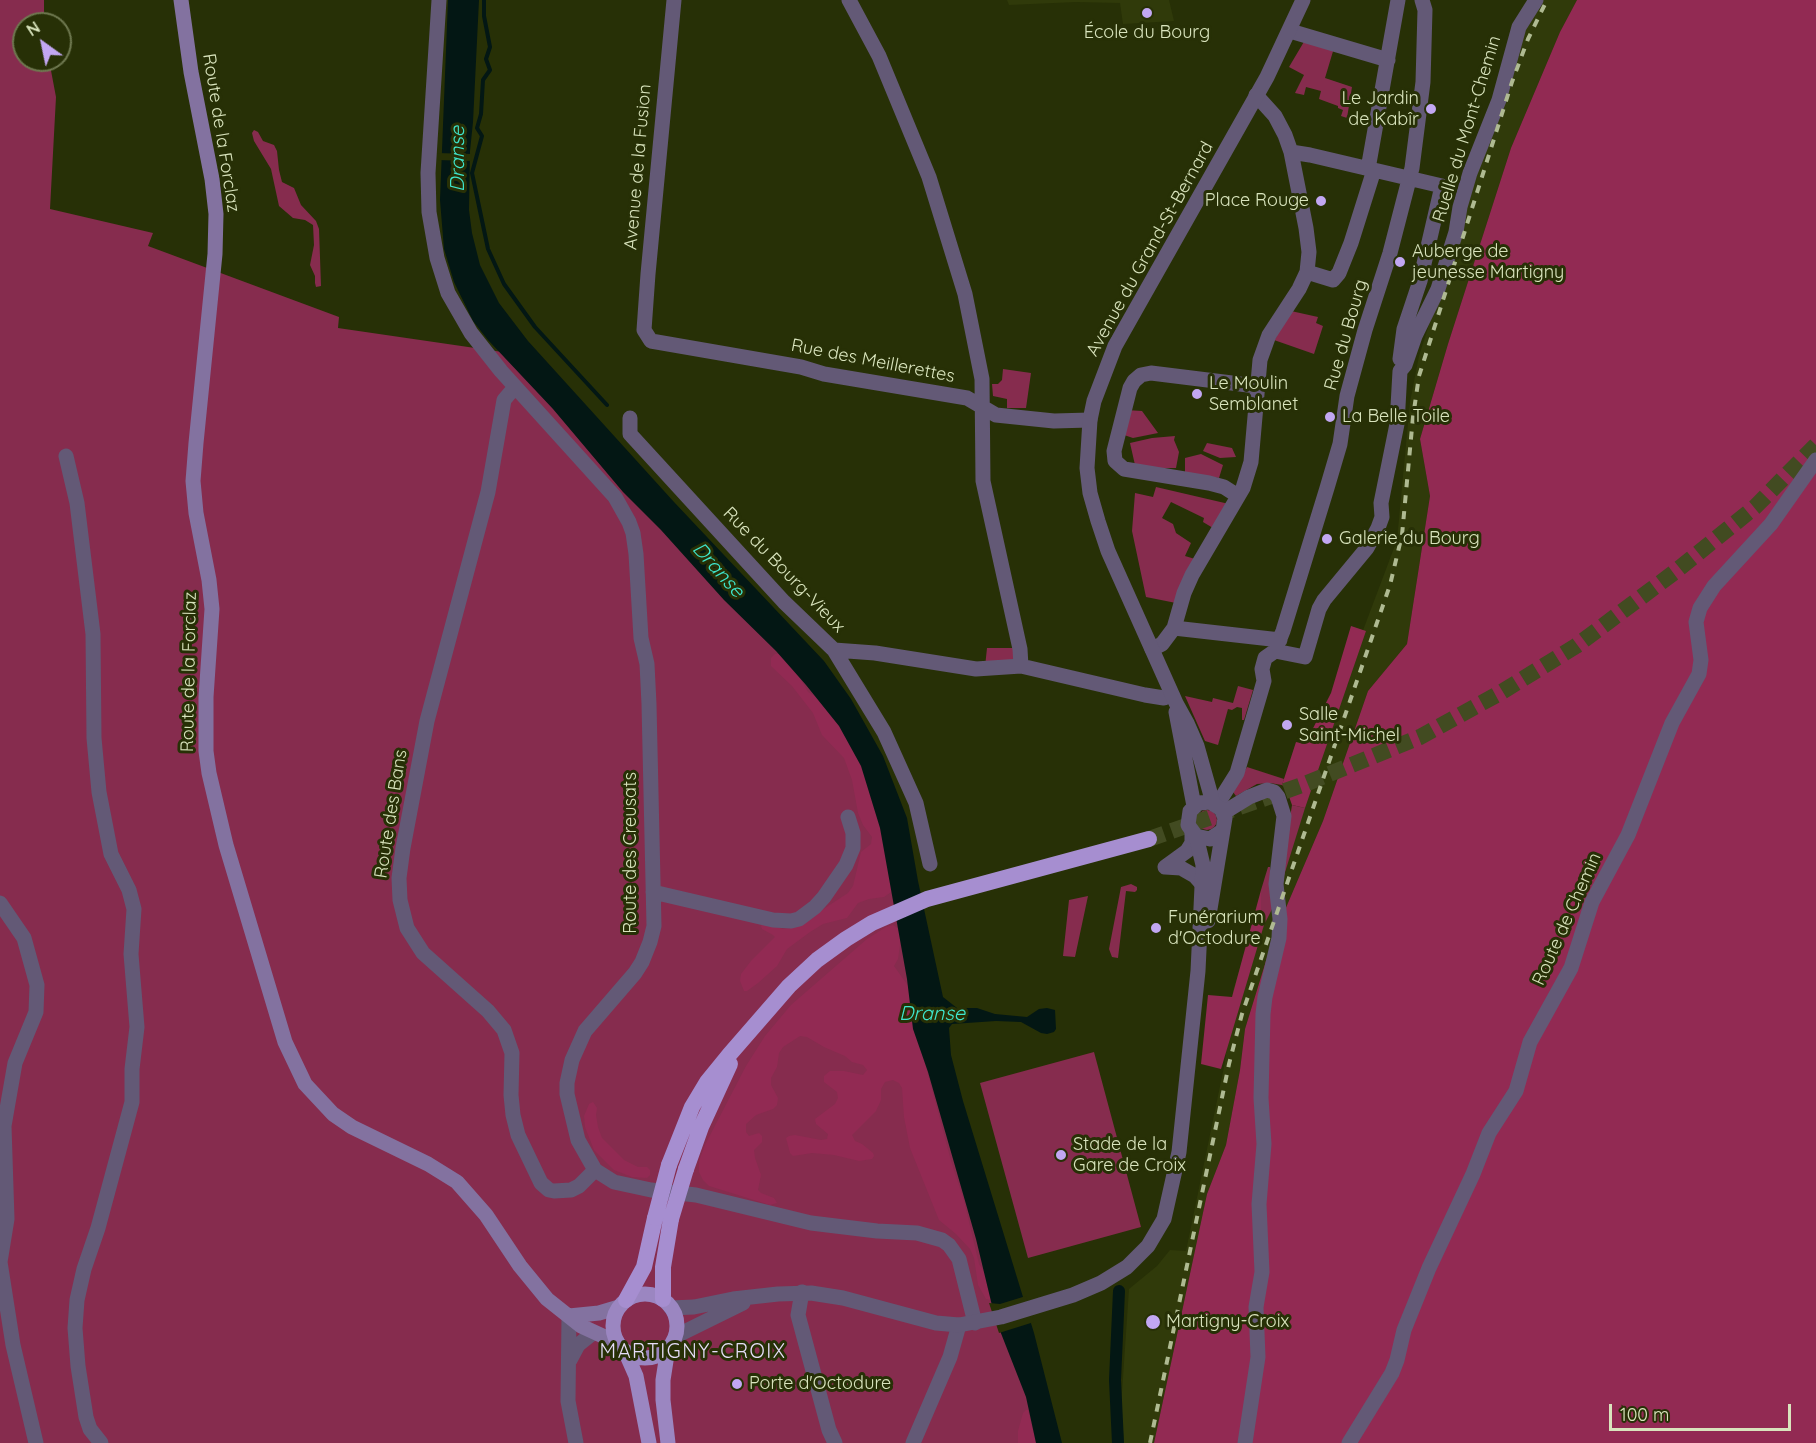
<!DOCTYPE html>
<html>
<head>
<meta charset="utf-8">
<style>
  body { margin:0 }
  #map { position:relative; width:1816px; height:1443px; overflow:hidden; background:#273006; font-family:Quicksand,sans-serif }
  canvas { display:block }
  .north { position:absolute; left:12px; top:12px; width:60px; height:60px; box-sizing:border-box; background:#273006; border:2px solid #6e784f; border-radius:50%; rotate:327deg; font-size:16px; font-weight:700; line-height:24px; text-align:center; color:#d9e4bd }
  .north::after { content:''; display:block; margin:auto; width:21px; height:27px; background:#c2a7f2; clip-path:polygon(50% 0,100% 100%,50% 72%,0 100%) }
  .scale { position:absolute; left:1609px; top:1404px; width:182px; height:27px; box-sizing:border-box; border:3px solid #d9e4bd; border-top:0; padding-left:8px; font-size:18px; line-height:21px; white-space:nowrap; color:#d9e4bd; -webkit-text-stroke:4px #273006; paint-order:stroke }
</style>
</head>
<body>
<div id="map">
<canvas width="1816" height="1443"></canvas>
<div class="north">N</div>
<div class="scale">100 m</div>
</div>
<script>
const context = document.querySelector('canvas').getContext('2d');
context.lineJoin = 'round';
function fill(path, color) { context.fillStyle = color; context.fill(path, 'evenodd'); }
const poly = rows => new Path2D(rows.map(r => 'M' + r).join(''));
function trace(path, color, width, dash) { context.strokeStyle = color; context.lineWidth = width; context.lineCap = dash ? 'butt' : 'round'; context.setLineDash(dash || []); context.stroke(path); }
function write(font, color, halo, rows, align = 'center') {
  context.font = font + ' Quicksand,sans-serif'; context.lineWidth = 6; context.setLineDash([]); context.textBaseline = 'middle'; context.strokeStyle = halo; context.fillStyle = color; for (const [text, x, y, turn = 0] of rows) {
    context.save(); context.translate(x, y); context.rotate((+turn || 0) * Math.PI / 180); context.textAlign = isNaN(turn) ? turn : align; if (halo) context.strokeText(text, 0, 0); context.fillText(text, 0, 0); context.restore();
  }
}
fill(poly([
  [1007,0,1169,0,1174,21,1123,24,1120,3,1076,2,1009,5],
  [1540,0,1577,0,1560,32,1511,148,1448,344,1420,439,1430,496,1407,644,1368,691,1323,821,1273,938,1245,1029,1240,1070,1226,1145,1207,1194,1154,1443,1124,1443,1121,1407,1129,1289,1157,1266,1170,1250,1186,1251,1225,1062,1233,991,1262,895,1283,868,1331,702,1348,684,1353,657,1397,540,1410,402,1419,356,1500,103,1531,15]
]), '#303a0a');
fill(poly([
  [0,0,44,0,44,24,24,24,24,60,49,60,56,97,50,209,153,233,148,246,339,317,338,328,523,355,829,694,867,760,947,1103,1046,1443,0,1443],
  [1305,40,1334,48,1325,78,1352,87,1347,118,1341,116,1343,110,1338,108,1338,106,1319,99,1321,91,1306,87,1304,95,1295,93,1304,75,1289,67],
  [254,130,258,132,263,141,274,145,277,151,279,170,282,182,294,188,301,205,316,221,319,229,321,286,316,287,315,283,315,276,310,265,314,245,313,225,305,220,293,218,279,206,271,169,254,141,252,133],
  [1291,311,1318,317,1316,323,1323,326,1314,354,1274,340],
  [1003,369,1031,373,1026,408,1007,408,1007,399,993,396,992,384,998,384,1002,380],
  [1126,410,1142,411,1158,433,1133,438,1121,434],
  [1175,436,1174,440,1179,452,1176,468,1153,468,1135,465,1130,443,1152,438],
  [1207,443,1232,448,1236,457,1220,458,1203,451],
  [1201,454,1223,465,1219,478,1185,473,1185,458],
  [1156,487,1229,504,1213,528,1203,522,1204,518,1171,502,1162,518,1173,524,1176,533,1191,543,1185,556,1195,559,1176,603,1146,597,1132,531,1135,493,1153,497],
  [987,648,1016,648,1014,659,985,667],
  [1238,686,1253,690,1244,720,1242,720,1242,708,1237,707,1232,710,1228,709,1218,745,1205,741,1185,696,1212,702,1213,698,1233,703],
  [1247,767,1284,779,1282,785,1270,783,1257,784,1236,796,1233,792],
  [1292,805,1305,808,1282,882,1289,824],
  '1197 820a10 10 0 1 1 20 0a10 10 0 1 1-20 0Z',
  [1268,867,1270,867,1272,909,1264,925,1261,921,1261,890],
  [1131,884,1137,887,1137,890,1135,892,1126,891,1118,958,1112,957,1109,949,1121,887],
  [1088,896,1075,957,1063,956,1069,900],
  [1094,1052,1141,1227,1028,1258,980,1083]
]), '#862c4e');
fill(poly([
  [1577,0,1816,0,1816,1443,1154,1443,1207,1194,1226,1145,1240,1070,1245,1029,1273,938,1323,821,1368,691,1407,644,1430,496,1420,439,1448,344,1511,148,1560,32],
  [1351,626,1366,631,1305,808,1292,805,1286,788,1282,785,1296,742,1305,744,1331,693],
  [775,654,781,654,800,678,808,692,825,702,836,713,871,783,894,890,884,897,869,899,858,903,847,918,823,924,810,932,787,949,777,966,758,983,747,991,744,991,740,981,741,974,751,961,775,937,773,935,762,929,761,926,763,923,783,929,796,927,848,893,853,886,861,852,871,844,872,837,863,825,858,813,852,780,844,758,822,735,813,713,792,686,771,666,771,658],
  [1261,890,1261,921,1264,925,1221,1069,1201,1064,1208,995,1232,997],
  [893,925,900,930,901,937,898,959,894,966,911,990,917,1033,951,1161,964,1201,979,1264,994,1287,991,1300,986,1299,978,1285,974,1258,970,1249,956,1234,939,1220,910,1148,904,1117,902,1088,899,1083,893,1080,885,1082,881,1089,881,1100,876,1111,852,1135,855,1141,862,1144,873,1153,874,1156,872,1159,859,1161,834,1155,812,1153,793,1156,790,1153,786,1138,789,1136,795,1135,821,1140,827,1139,828,1134,816,1124,815,1119,835,1104,838,1098,837,1092,824,1082,824,1076,830,1071,844,1071,863,1075,867,1070,863,1065,852,1062,845,1056,824,1047,807,1037,800,1036,783,1047,779,1053,777,1067,771,1078,771,1085,778,1098,777,1105,773,1109,756,1115,746,1124,746,1132,749,1136,759,1133,762,1136,762,1142,754,1150,755,1158,761,1175,758,1190,761,1193,774,1198,777,1203,770,1205,709,1186,703,1180,699,1172,699,1161,705,1145,746,1066,765,1036,791,1005,867,939,886,927],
  [593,1102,597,1108,596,1115,598,1127,602,1138,624,1160,638,1167,647,1167,650,1170,650,1175,647,1178,632,1177,614,1170,594,1150,585,1127,584,1116,589,1104],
  [1026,1410,1028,1410,1036,1443,1018,1443,1018,1431,1023,1413]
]), '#922a53');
fill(poly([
  [448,0,479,0,473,122,470,151,469,210,472,233,480,265,499,303,528,341,674,502,824,661,851,699,883,756,907,818,918,881,943,997,957,1008,977,1008,995,1014,1027,1017,1039,1009,1047,1008,1055,1010,1056,1029,1054,1032,1047,1034,1041,1033,1021,1022,996,1021,952,1024,949,1028,951,1055,963,1101,1034,1333,1062,1443,1036,1443,1026,1397,995,1318,976,1239,928,1072,913,1029,907,979,880,828,861,766,839,726,806,685,776,651,724,600,661,530,623,492,553,409,488,340,473,321,454,282,444,249,440,200]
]), '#031714');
fill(poly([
  [437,153,472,154,471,161,437,160],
  [1026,1296,1034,1322,999,1333,989,1303,1000,1304]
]), '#273006');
trace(poly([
  [484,0,484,16,490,47,486,59,490,70,483,80,481,114,477,128,482,136,472,173,488,249,504,284,535,327,607,405]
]), '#031714', 4);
trace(poly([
  [1118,1443,1115,1380,1119,1291]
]), '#031714', 12);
trace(poly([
  [1149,839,1305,784,1420,737,1500,693,1576,646,1676,571,1755,507,1816,445]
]), '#424b21', 16, [16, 8]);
trace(poly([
  [439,0,428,173,429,212,437,258,448,293,471,333,501,371,615,497,629,522,633,533,636,554,641,638,647,664,649,704,654,926,650,942,642,962,635,973,585,1031,572,1060,567,1083,567,1094,578,1140,595,1170,614,1182,651,1190,696,1195,811,1223,877,1231,917,1233,942,1240,949,1245,959,1259,975,1323],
  [674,0,648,274,644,330,651,341,801,367,824,374,967,398,996,415,1054,421,1090,420],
  [849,0,879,56,929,177,965,294,982,379,983,481,1020,649,1021,666],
  [1290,31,1388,60],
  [1291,152,1310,155,1442,186,1420,281,1404,329,1400,359],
  [1368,169,1398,0],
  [1307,272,1333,280,1339,273,1351,243,1374,170],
  [515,387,504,400,488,492,427,721,403,848,399,878,400,900,407,928,423,953,488,1011,504,1030,512,1053,511,1095,513,1115,518,1135,541,1183,549,1190,554,1191,571,1190,579,1186,595,1170],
  [630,418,630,434,784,602,834,650,875,653,976,669,1021,666,1145,695,1164,698,1172,695],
  [66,456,77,503,93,634,94,738,99,792,111,854,129,890,134,909,131,954,137,1027,132,1069,132,1102,98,1228,84,1269,77,1300,75,1328,78,1366,86,1417,90,1429,101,1443],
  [1238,496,1224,487,1209,483,1124,469,1115,461,1114,451,1130,388,1134,381,1141,375,1151,373,1256,386],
  [1174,628,1280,640],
  [1152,649,1162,644,1174,628,1184,593,1192,575,1243,488,1251,462,1260,360,1269,335,1299,289,1307,272,1309,252,1306,228,1291,152,1285,135,1275,116,1256,95],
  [834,650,884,732,916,803,930,864],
  [1275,651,1305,657,1319,609,1324,600,1367,548,1378,528,1382,517,1381,503,1397,424,1400,371,1405,365,1415,336,1438,289,1456,232,1460,207,1470,173,1499,100,1519,27,1536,0],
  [1217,805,1237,773,1264,681,1262,669,1265,658,1275,651,1283,631,1327,488,1340,444,1347,396,1365,330,1390,253,1412,168,1423,82,1425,10,1422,0],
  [1165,867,1187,851,1192,843,1192,833],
  [1165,867,1181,868,1195,876,1202,884],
  [653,892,773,920,791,921,799,919,815,907,824,897,846,865,853,848,853,833,848,817],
  [0,903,24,938,37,985,36,1012,15,1063,4,1126,7,1219,0,1262,13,1345,36,1443],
  [802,1292,798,1315,829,1430,835,1443],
  [569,1316,568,1401,576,1443],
  [570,1360,578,1345,593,1333],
  [913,1443,950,1357,959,1325]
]), '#635976', 15);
trace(poly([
  [1176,712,1194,806],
  [1213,803,1197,746,1187,723,1176,703,1108,551,1098,521,1090,493,1087,468,1090,420,1094,401,1115,346,1267,77,1303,0],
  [1223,813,1249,797,1267,790,1274,792,1278,797,1284,816,1276,884,1280,919,1279,938,1265,997,1263,1014,1261,1098,1264,1144,1259,1204,1262,1272,1256,1307,1258,1357,1245,1443],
  [1208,921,1225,818,1221,809,1210,802,1199,803,1190,811,1188,825,1196,836,1210,839,1222,831],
  [671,1308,694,1307,733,1299,778,1294,811,1293,843,1298,936,1323,959,1325,1001,1317,1073,1295,1101,1283,1127,1267,1148,1246,1164,1219,1179,1152,1198,971,1203,865,1196,836],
  [676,1336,743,1303],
  [1349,1443,1392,1373,1397,1360,1404,1330,1429,1268,1473,1174,1489,1133,1516,1091,1530,1042,1571,968,1592,902,1628,835,1672,723,1699,674,1701,660,1696,622,1700,608,1714,586,1771,524,1816,460]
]), '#635976', 15);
trace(poly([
  [181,0,191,72,212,179,216,214,215,254,196,443,193,481,196,513,209,580,212,609,206,697,206,751,209,773,226,845,285,1042,305,1084,333,1114,352,1127,428,1164,457,1182,486,1215,520,1266,547,1299,581,1326,618,1343],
  [569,1316,599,1313,619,1307]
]), '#8372a0', 15);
trace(poly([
  '613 1326a32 32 0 1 1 64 0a32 32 0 1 1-64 0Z',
  [668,1348,663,1380,663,1400,668,1443],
  [625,1351,636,1376,649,1443]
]), '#9b86c1', 15);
trace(poly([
  [669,1165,692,1107,707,1082,729,1055,789,986,817,960,846,939,872,923,927,899,1149,839],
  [686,1169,701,1127,730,1064],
  [663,1299,663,1267,671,1219],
  [626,1300,644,1267,655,1218]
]), '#a68ed0', 16);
trace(poly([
  [1150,1443,1229,1064,1242,1014,1390,585,1402,535,1413,417,1419,376,1512,82,1528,39,1547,0]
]), '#afba92', 4, [8, 8]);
trace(poly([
  [655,1218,669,1165],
  [671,1219,686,1169]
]), '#a68ed0', 16);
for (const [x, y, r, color] of [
  [1147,13,6,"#c2a7f2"],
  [1431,109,6,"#c2a7f2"],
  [1321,201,6,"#c2a7f2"],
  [1400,262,6,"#c2a7f2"],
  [1197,394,6,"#c2a7f2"],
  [1330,417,6,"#c2a7f2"],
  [1327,539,6,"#c2a7f2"],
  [1287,725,6,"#c2a7f2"],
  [1156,928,6,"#c2a7f2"],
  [1061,1155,6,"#c2a7f2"],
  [1153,1322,8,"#c2a7f2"],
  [737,1384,6,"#c2a7f2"]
]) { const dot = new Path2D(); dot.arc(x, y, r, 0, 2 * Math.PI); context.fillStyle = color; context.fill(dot); trace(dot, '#273006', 2); }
write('18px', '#d9e4bd', '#273006', [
  ["École du Bourg",1147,33,"center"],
  ["Le Jardin",1419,99,"right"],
  ["de Kabîr",1419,120,"right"],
  ["Place Rouge",1309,201,"right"],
  ["Auberge de",1412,252],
  ["jeunesse Martigny",1412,273],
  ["Le Moulin",1209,384],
  ["Semblanet",1209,405],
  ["La Belle Toile",1342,417],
  ["Galerie du Bourg",1339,539],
  ["Salle",1299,715],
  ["Saint-Michel",1299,736],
  ["Funérarium",1168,918],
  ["d'Octodure",1168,939],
  ["Stade de la",1073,1145],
  ["Gare de Croix",1073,1166],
  ["Martigny-Croix",1166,1322],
  ["Porte d'Octodure",749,1384]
], 'left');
write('18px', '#d9e4bd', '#273006', [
  ["Ruelle du Mont-Chemin",1467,129,-73],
  ["Route de la Forclaz",221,133,81],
  ["Avenue de la Fusion",638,167,-85],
  ["Avenue du Grand-St-Bernard",1150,249,-61],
  ["Rue du Bourg",1346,335,-74],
  ["Rue des Meillerettes",873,361,11],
  ["Rue du Bourg-Vieux",784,570,46],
  ["Route de la Forclaz",189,672,-89],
  ["Route des Bans",391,814,-81],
  ["Route des Creusats",631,853,-90],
  ["Route de Chemin",1567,919,-66]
]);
write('italic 20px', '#3ee7ce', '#273006', [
  ["Dranse",458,159,-90],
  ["Dranse",718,570,48],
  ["Dranse",932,1014]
]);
context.letterSpacing = '1.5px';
write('20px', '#e6ddf9', '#273006', [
  ["MARTIGNY-CROIX",693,1352]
]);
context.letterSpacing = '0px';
</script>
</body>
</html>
